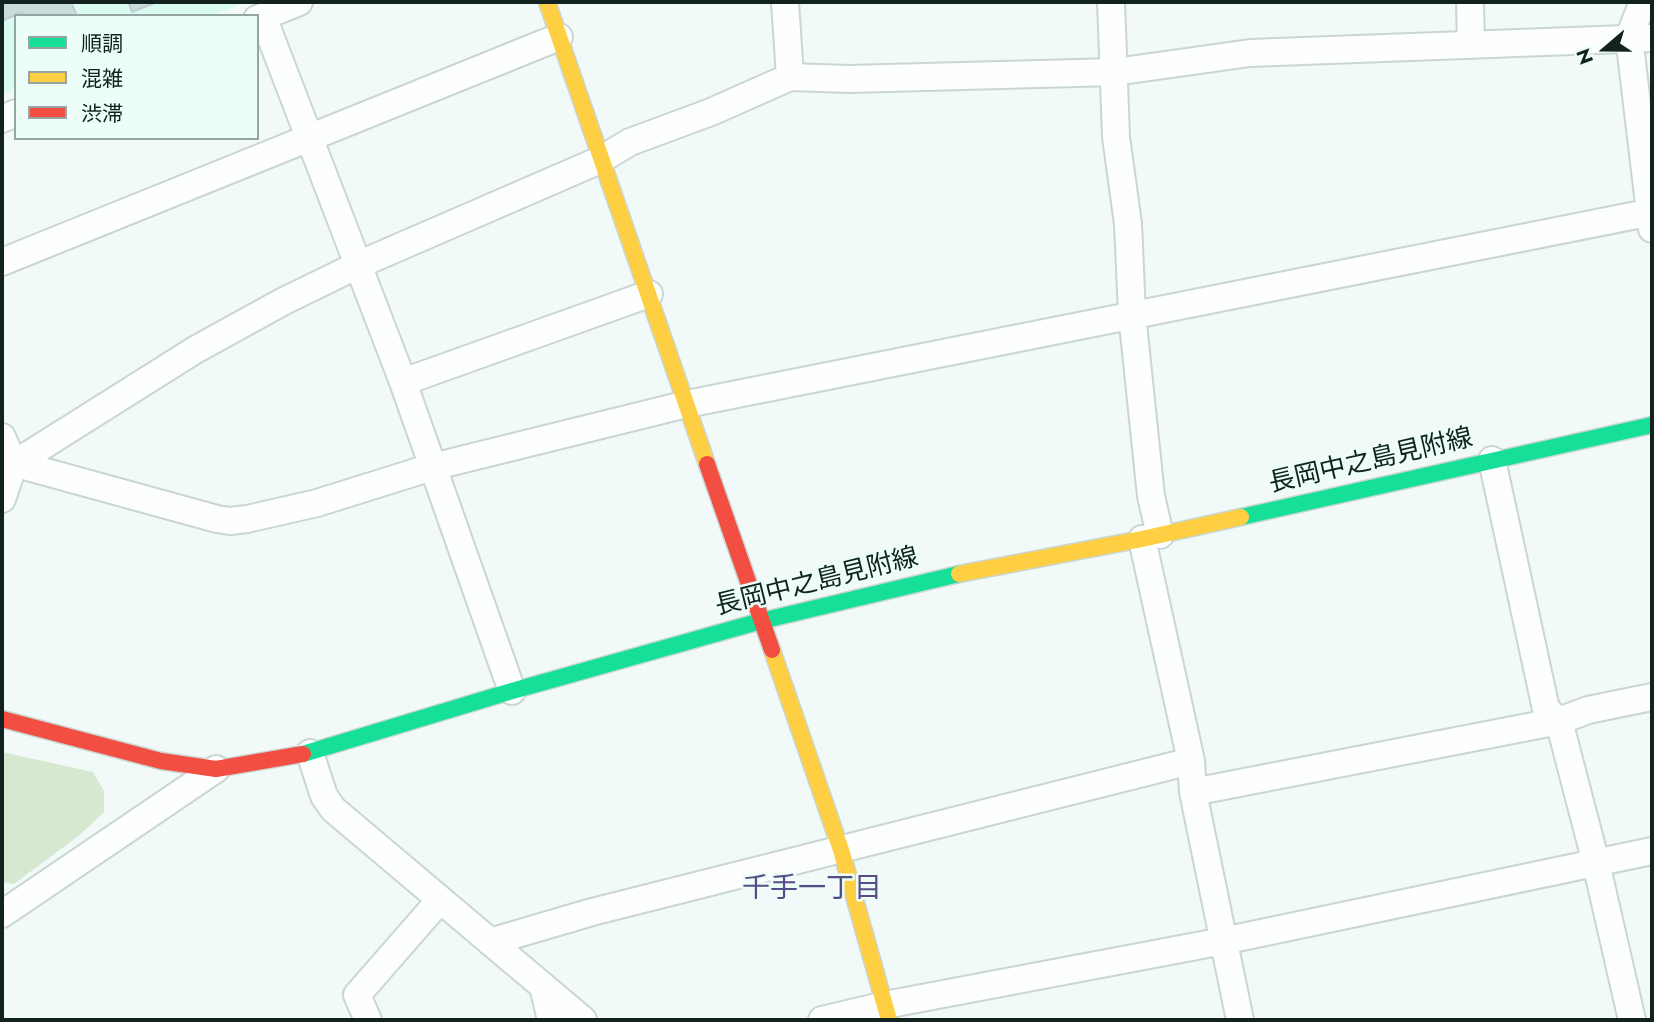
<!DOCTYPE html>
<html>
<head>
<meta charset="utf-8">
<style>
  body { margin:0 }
  #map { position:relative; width:1654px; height:1022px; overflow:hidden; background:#f1faf8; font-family:Jost,"Noto Sans JP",sans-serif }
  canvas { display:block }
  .frame { position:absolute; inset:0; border:4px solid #12231f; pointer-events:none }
  .legend { position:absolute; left:14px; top:14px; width:245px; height:126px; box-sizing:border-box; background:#edfef9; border:2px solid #95a6a2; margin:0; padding:9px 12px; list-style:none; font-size:21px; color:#12231f }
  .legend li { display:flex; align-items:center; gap:14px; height:35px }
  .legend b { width:35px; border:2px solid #95a6a2 }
  .north { position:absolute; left:1570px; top:14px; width:70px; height:70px; -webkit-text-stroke:5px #edfef9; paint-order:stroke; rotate:250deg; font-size:19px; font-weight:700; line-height:28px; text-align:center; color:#12231f }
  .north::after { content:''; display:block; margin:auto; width:24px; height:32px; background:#12231f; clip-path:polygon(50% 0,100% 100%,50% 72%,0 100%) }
</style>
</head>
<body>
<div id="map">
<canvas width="1654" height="1022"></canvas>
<div class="frame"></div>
<ul class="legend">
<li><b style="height:9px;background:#16e098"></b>順調</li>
<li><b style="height:9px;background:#ffcf43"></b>混雑</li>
<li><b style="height:9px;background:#f24e42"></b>渋滞</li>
</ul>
<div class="north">N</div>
</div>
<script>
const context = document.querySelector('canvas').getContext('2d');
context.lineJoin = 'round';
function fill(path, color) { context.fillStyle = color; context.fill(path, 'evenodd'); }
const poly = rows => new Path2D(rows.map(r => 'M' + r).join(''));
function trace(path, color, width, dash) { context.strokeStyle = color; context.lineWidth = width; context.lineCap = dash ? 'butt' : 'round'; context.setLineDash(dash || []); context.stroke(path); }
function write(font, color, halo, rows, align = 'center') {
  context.font = font + ' Jost,"Noto Sans JP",sans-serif'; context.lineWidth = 5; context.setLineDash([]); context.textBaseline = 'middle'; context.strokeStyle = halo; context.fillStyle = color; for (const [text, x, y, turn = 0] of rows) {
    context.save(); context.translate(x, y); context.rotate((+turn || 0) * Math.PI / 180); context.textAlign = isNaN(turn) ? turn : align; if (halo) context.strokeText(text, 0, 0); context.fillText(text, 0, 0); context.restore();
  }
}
fill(poly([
  [2,2,247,2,210,16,16,16,16,89,2,95]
]), '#dafbf2');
fill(poly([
  [2,752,93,772,104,791,104,812,81,834,14,884,2,882]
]), '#d7e8d0');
const building = poly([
  [2,2,71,2,77,16,24,16,22,12,2,21,2,2],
  [128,2,157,2,132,12,128,2]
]);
fill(building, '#c8dcdc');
trace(building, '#c2cece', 2);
const street = poly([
  [785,2,790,77],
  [1111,2,1116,137,1128,224,1132,314,1151,496,1160,535],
  [1470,2,1471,45],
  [1643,2,1629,37,1652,229],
  [263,17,403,382,512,691],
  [257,19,299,2],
  [2,119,16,113],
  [2,262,559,37],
  [403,382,649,294],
  [2,437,14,464],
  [1492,460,1546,709,1559,721,1596,863,1632,1020],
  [6,461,217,519,230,521,247,519,317,503,432,467,687,404,1652,212],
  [2,499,14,464,195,350,284,301,358,265,600,160,630,142,711,112,790,77,849,79,1115,72,1250,53,1652,38],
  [1142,539,1191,761,1193,792,1240,1020],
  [310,753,324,796,333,809,583,1020],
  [1193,792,1559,721,1588,710,1652,697],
  [2,914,216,769],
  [490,942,592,912,1191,761],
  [543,986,551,1020],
  [368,1020,357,995,440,900],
  [822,1020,885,1005,1223,941,1652,851]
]);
const fast = poly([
  [1241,517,1652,425],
  [303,754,512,691,761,621,959,574]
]);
const slow = poly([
  [547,2,707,464],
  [959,574,1142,539,1241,517],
  [772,650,841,850,889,1020]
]);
const jam = poly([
  [707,464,772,650],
  [2,719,161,761,216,769,303,754]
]);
trace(street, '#c9d6d3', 30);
trace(fast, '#c9d6d3', 19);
trace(slow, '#c9d6d3', 19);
trace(jam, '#c9d6d3', 19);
trace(street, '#fdfefe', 26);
trace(fast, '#16e098', 16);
trace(slow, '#ffcf43', 16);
trace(jam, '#f24e42', 16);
write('26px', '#12231f', '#edfef9', [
  ["長岡中之島見附線",1371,462,-13],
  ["長岡中之島見附線",817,583,-14]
]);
write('28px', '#564c8a', '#edfef9', [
  ["千手一丁目",812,890]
]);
</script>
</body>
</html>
